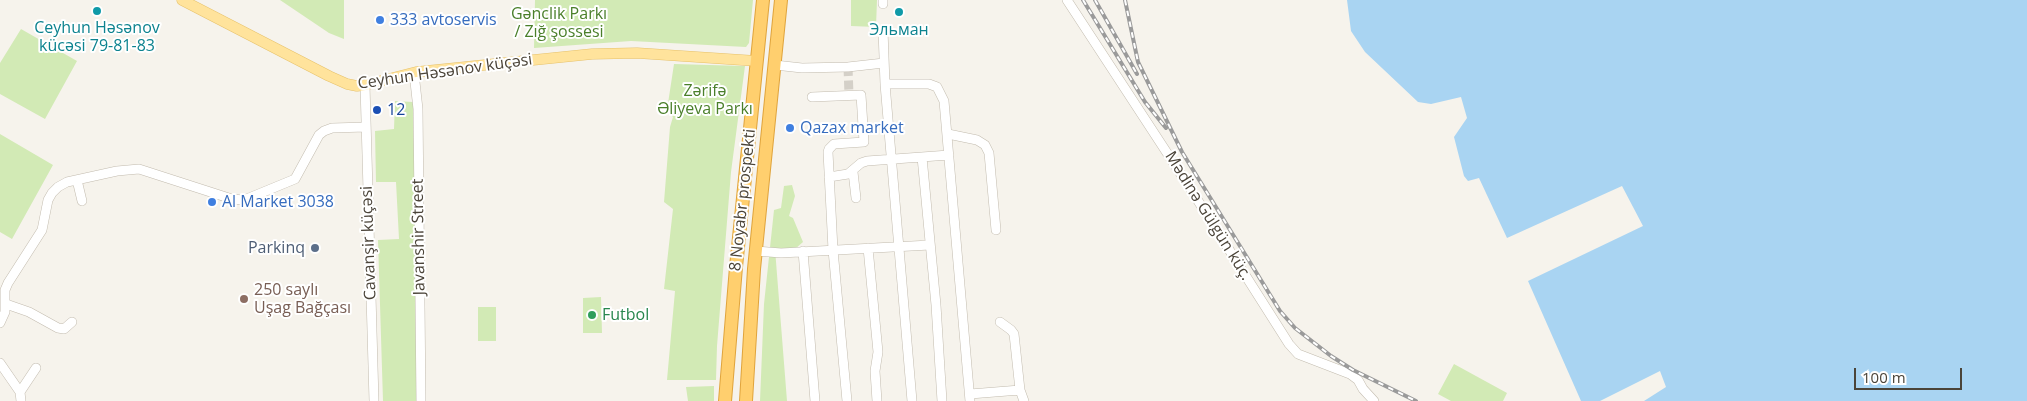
<!DOCTYPE html>
<html>
<head>
<meta charset="utf-8">
<style>
  body { margin:0 }
  #map { position:relative; width:2027px; height:401px; overflow:hidden; background:#f6f3ec; font-family:"Open Sans",sans-serif }
  canvas { display:block }
  .scale { position:absolute; left:1854px; top:368px; width:108px; height:22px; box-sizing:border-box; border:2px solid #4b4439; border-top:0; padding-left:6px; font-size:15px; line-height:18px; white-space:nowrap; color:#4b4439; -webkit-text-stroke:4px #fff; paint-order:stroke }
</style>
</head>
<body>
<div id="map">
<canvas width="2027" height="401"></canvas>
<div class="scale">100 m</div>
</div>
<script>
const context = document.querySelector('canvas').getContext('2d');
context.lineJoin = 'round';
function fill(path, color) { context.fillStyle = color; context.fill(path, 'evenodd'); }
const poly = rows => new Path2D(rows.map(r => 'M' + r).join(''));
function trace(path, color, width, dash) { context.strokeStyle = color; context.lineWidth = width; context.lineCap = dash ? 'butt' : 'round'; context.setLineDash(dash || []); context.stroke(path); }
function write(font, color, halo, rows, align = 'center') {
  context.font = font + ' "Open Sans",sans-serif'; context.lineWidth = 4; context.setLineDash([]); context.textBaseline = 'middle'; context.strokeStyle = halo; context.fillStyle = color; for (const [text, x, y, turn = 0] of rows) {
    context.save(); context.translate(x, y); context.rotate((+turn || 0) * Math.PI / 180); context.textAlign = isNaN(turn) ? turn : align; if (halo) context.strokeText(text, 0, 0); context.fillText(text, 0, 0); context.restore();
  }
}
fill(poly([
  [280,0,344,0,344,39,329,33],
  [535,0,753,0,749,43,746,47,631,41,534,48],
  [851,0,877,0,876,27,851,26],
  [21,29,77,61,45,119,0,94,0,63],
  [674,64,745,66,731,172,717,346,716,380,667,380,675,291,664,289,673,209,664,202,670,127,673,117,667,110],
  [395,101,413,102,420,401,383,401,378,240,399,239,396,182,376,182,375,131,394,129],
  [0,134,53,165,12,239,0,232],
  [792,185,795,196,789,216,793,218,803,242,795,249,775,249,787,401,760,401,764,304,774,210,781,208,784,186],
  [601,297,602,333,583,333,583,298],
  [478,307,496,307,496,341,478,341],
  [1454,364,1507,393,1503,401,1451,401,1438,394],
  [714,386,714,401,688,401,686,387]
]), '#d2eab5');
fill(poly([
  [1347,0,2027,0,2027,401,1644,401,1666,387,1660,371,1600,401,1581,401,1528,281,1643,226,1622,186,1507,238,1479,178,1468,181,1464,176,1454,137,1467,118,1461,97,1431,104,1418,102,1365,52,1351,31]
]), '#a9d4f2');
trace(poly([
  [848,67,849,95]
]), '#d4d0c8', 9, [9, 4.5]);
const minor = poly([
  [883,0,883,4],
  [1067,0,1188,185,1289,344,1298,354,1350,374,1358,380,1363,389,1374,401],
  [883,30,885,84,912,401],
  [775,65,802,68,848,67,884,63],
  [414,73,418,109,421,401],
  [885,84,929,84,937,87,944,101,970,401],
  [365,85,374,401],
  [812,97,861,95,864,142,834,144,829,149,828,152,833,250,847,401],
  [948,134,977,140,985,145,989,153,996,230],
  [922,157,936,305,942,401],
  [853,172,856,198],
  [829,177,848,174,861,163,867,161,949,155],
  [77,180,82,201],
  [868,248,878,352,875,371,877,401],
  [756,251,781,253,930,245],
  [803,251,815,401],
  [6,304,29,312,58,328,64,329,72,322],
  [1000,322,1011,330,1014,334,1020,390,1024,401],
  [0,323,5,312,5,290,8,283,42,230,48,200,52,193,58,187,67,182,117,171,139,169,232,199,244,200,295,179,319,135,324,131,332,128,366,127],
  [0,363,20,392,21,401],
  [20,392,36,368],
  [970,394,1020,390]
]);
const major = poly([
  [182,0,329,76,347,84,357,86,365,85,416,72,592,54,637,53,757,61]
]);
const highway = poly([
  [725,401,736,267,763,0],
  [746,401,754,269,781,0]
]);
trace(minor, '#c2bbae', 10);
trace(major, '#e6c16a', 11);
trace(highway, '#e0a43c', 14);
trace(minor, '#fff', 9);
trace(major, '#ffe39c', 10);
trace(highway, '#ffcf6e', 12);
const rail = poly([
  [1083,0,1145,102,1166,128],
  [1095,0,1137,74],
  [1125,0,1138,62,1182,152,1280,311,1295,328,1331,356,1353,370,1416,401]
]);
trace(rail, '#9a9a9a', 4);
trace(rail, '#fff', 2, [5.5]);
for (const [x, y, r, color] of [
  [97,11,5,"#0f9aa8"],
  [899,12,5,"#0f9aa8"],
  [380,20,5,"#3f7fe0"],
  [377,110,5,"#1a4fb4"],
  [790,128,5,"#3f7fe0"],
  [212,202,5,"#3f7fe0"],
  [315,248,5,"#5c6f8a"],
  [244,299,5,"#8d6e63"],
  [592,315,5,"#2e9e5b"]
]) { const dot = new Path2D(); dot.arc(x, y, r, 0, 2 * Math.PI); context.fillStyle = color; context.fill(dot); trace(dot, '#fff', 2); }
write('16px', '#4a7f2a', '#fff', [
  ["Gənclik Parkı",559,14],
  ["/ Zığ şossesi",559,32],
  ["Zərifə",705,91],
  ["Əliyeva Parkı",705,109]
]);
write('16px', '#366cbe', '#fff', [
  ["333 avtoservis",390,20],
  ["Qazax market",800,128],
  ["Al Market 3038",222,202]
], 'left');
write('16px', '#0d838f', '#fff', [
  ["Ceyhun Həsənov",97,28],
  ["kücəsi 79-81-83",97,46],
  ["Эльман",899,30]
]);
write('16px', '#4b4439', '#fff', [
  ["Ceyhun Həsənov küçəsi",445,72,-8],
  ["8 Noyabr prospekti",743,200,-84],
  ["Mədinə Gülgün küç.",1208,216,58],
  ["Javanshir Street",419,237,-91],
  ["Cavanşir küçəsi",369,243,-92]
]);
write('16px', '#164399', '#fff', [
  ["12",387,110]
], 'left');
write('16px', '#4e5e75', '#fff', [
  ["Parkinq",305,248]
], 'right');
write('16px', '#785e54', '#fff', [
  ["250 saylı",254,290],
  ["Uşag Bağçası",254,308]
], 'left');
write('16px', '#27864d', '#fff', [
  ["Futbol",602,315]
], 'left');
</script>
</body>
</html>
